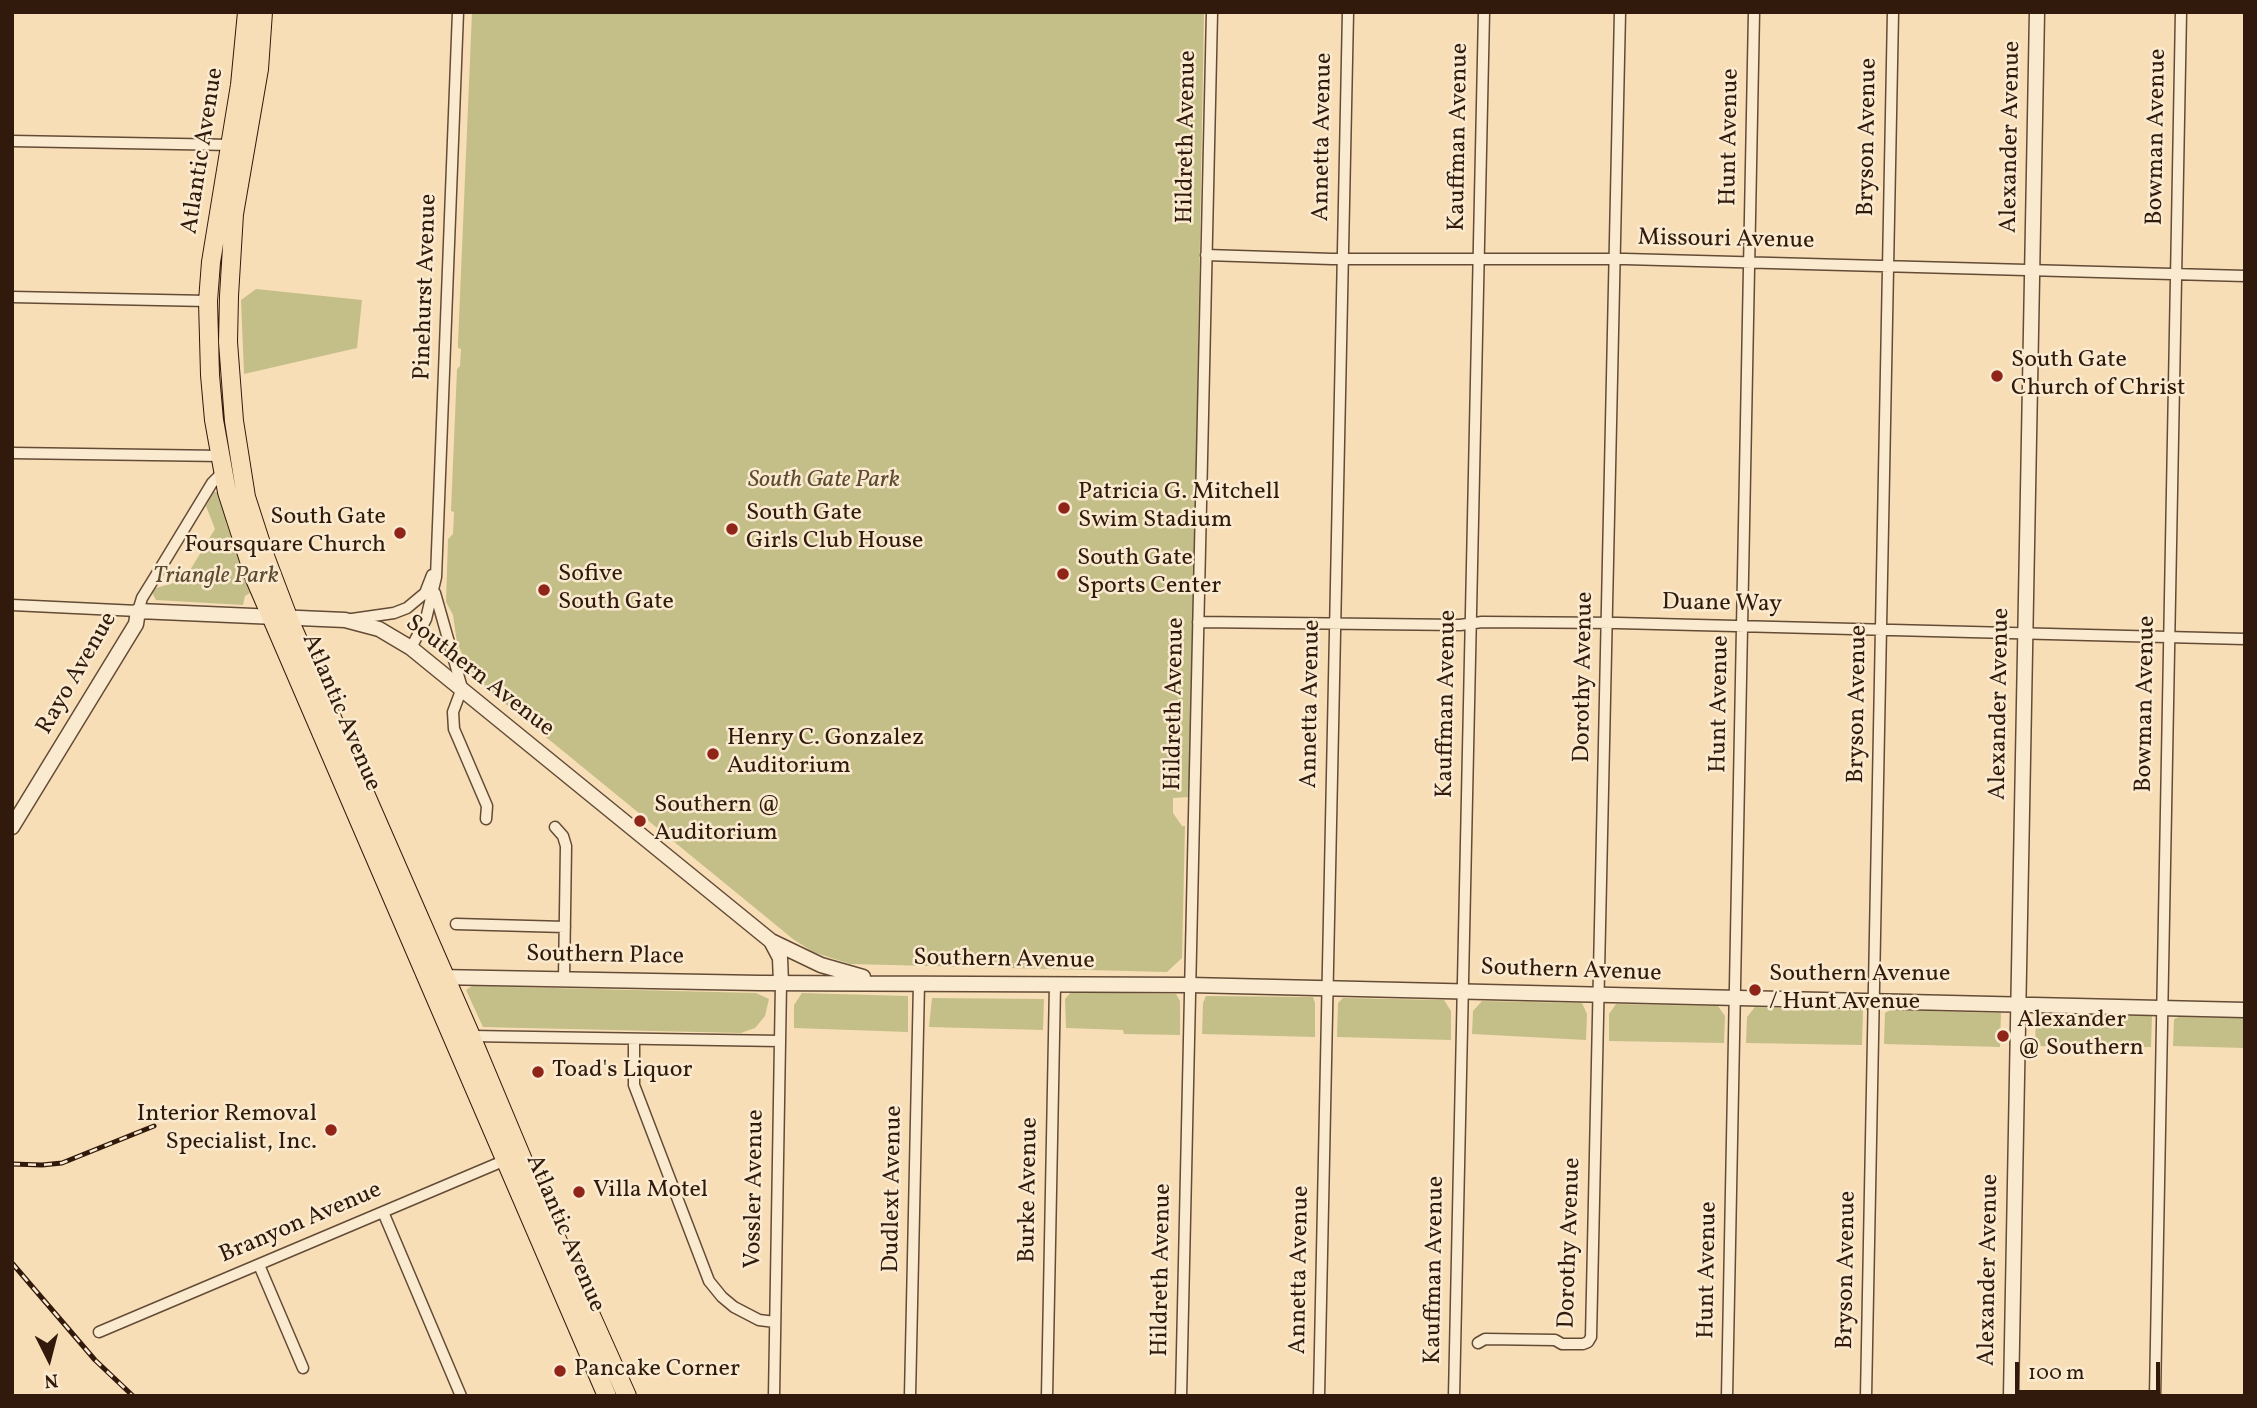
<!DOCTYPE html>
<html>
<head>
<meta charset="utf-8">
<style>
  body { margin:0 }
  #map { position:relative; width:2257px; height:1408px; overflow:hidden; background:#f8deb6; font-family:Vollkorn,serif }
  canvas { display:block }
  .frame { position:absolute; inset:0; border:14px solid #311a0c; pointer-events:none }
  .north { position:absolute; left:14px; top:1324px; width:70px; height:70px; -webkit-text-stroke:5px #faead0; paint-order:stroke; rotate:174deg; font-size:19px; font-weight:700; line-height:28px; text-align:center; color:#311a0c }
  .north::after { content:''; display:block; margin:auto; width:24px; height:32px; background:#311a0c; clip-path:polygon(50% 0,100% 100%,50% 72%,0 100%) }
  .scale { position:absolute; left:2015px; top:1362px; width:145px; height:32px; box-sizing:border-box; border:4px solid #311a0c; border-top:0; padding-left:9px; font-size:21px; line-height:24px; white-space:nowrap; color:#311a0c; -webkit-text-stroke:5px #faead0; paint-order:stroke }
</style>
</head>
<body>
<div id="map">
<canvas width="2257" height="1408"></canvas>
<div class="frame"></div>
<div class="north">N</div>
<div class="scale">100 m</div>
</div>
<script>
const context = document.querySelector('canvas').getContext('2d');
context.lineJoin = 'round';
function fill(path, color) { context.fillStyle = color; context.fill(path, 'evenodd'); }
const poly = rows => new Path2D(rows.map(r => 'M' + r).join(''));
function trace(path, color, width, dash) { context.strokeStyle = color; context.lineWidth = width; context.lineCap = dash ? 'butt' : 'round'; context.setLineDash(dash || []); context.stroke(path); }
function write(font, color, halo, rows, align = 'center') {
  context.font = font + ' Vollkorn,serif'; context.lineWidth = 5; context.setLineDash([]); context.textBaseline = 'middle'; context.strokeStyle = halo; context.fillStyle = color; for (const [text, x, y, turn = 0] of rows) {
    context.save(); context.translate(x, y); context.rotate((+turn || 0) * Math.PI / 180); context.textAlign = isNaN(turn) ? turn : align; if (halo) context.strokeText(text, 0, 0); context.fillText(text, 0, 0); context.restore();
  }
}
fill(poly([
  [472,12,1204,12,1190,797,1173,798,1173,813,1182,826,1185,826,1182,958,1167,972,850,964,813,952,793,939,492,693,470,670,457,643,453,615,446,602,448,539,453,534,454,512,451,511,457,369,460,366,461,349,458,348,458,343],
  [256,289,362,300,357,348,244,374,241,300],
  [214,492,221,492,227,516,226,522,250,593,245,596,243,605,156,600,152,593,156,588,184,580,215,529,206,506],
  [472,986,756,993,769,999,765,1016,755,1028,741,1033,483,1027,466,990],
  [1071,992,1176,994,1180,1001,1180,1035,1124,1034,1123,1030,1066,1028,1065,999],
  [802,993,908,996,908,1032,794,1028,794,1005],
  [1206,996,1313,997,1315,1003,1315,1037,1202,1034,1203,1003],
  [932,998,1044,999,1043,1030,929,1027],
  [1343,998,1444,1000,1451,1011,1451,1040,1337,1037,1338,1003],
  [1482,1001,1582,1003,1587,1014,1586,1040,1472,1034,1473,1011],
  [1616,1004,1718,1006,1725,1016,1724,1043,1609,1041,1609,1014],
  [1755,1007,1863,1010,1862,1045,1746,1043,1747,1017],
  [1890,1010,2001,1013,2000,1047,1884,1044,1885,1013],
  [2036,1014,2152,1016,2151,1047,2035,1046],
  [2179,1017,2245,1018,2245,1048,2173,1046,2174,1019]
]), '#c4bf89');
const minor = poly([
  [12,141,233,145],
  [1206,255,1332,259,1625,259,2245,276],
  [12,297,208,301],
  [12,453,223,456],
  [435,593,462,688,453,712,454,729,487,806,486,819],
  [12,605,138,611,142,598,155,577,212,483,223,472],
  [352,619,394,613,407,608,425,593,432,575],
  [1198,622,1460,625,1482,622,1618,623,2245,639],
  [411,648,426,619,436,577,458,12],
  [555,827,563,836,566,846,564,979],
  [456,924,565,927],
  [471,1036,780,1041],
  [634,1039,634,1085,709,1281,722,1297,734,1307,759,1320,775,1322],
  [383,1212,461,1396],
  [259,1265,303,1368],
  [99,1332,508,1159],
  [1478,1343,1485,1339,1555,1340,1562,1344,1583,1344,1588,1342,1591,1337,1620,12],
  [774,1396,781,983],
  [910,1396,919,983],
  [1047,1396,1055,985],
  [1181,1396,1212,12],
  [1319,1396,1348,12],
  [1454,1396,1484,12],
  [1727,1396,1754,12],
  [1866,1396,1893,12],
  [2155,1396,2181,12]
]);
const tertiary = poly([
  [12,827,136,624,138,611,345,620,379,629,411,648,771,941,821,965,863,977],
  [771,941,780,958,781,983],
  [437,977,760,983,1190,985,2245,1010],
  [2011,1396,2037,12]
]);
const primary = poly([
  [247,12,240,85,211,262,208,301,210,375,214,420,227,492,255,579,607,1396],
  [263,12,259,69,234,214,229,296,228,342,234,421,246,497,266,559,288,617,471,1036,543,1208,627,1396]
]);
trace(minor, '#634b36', 13);
trace(tertiary, '#634b36', 17);
trace(primary, '#311a0c', 20);
trace(minor, '#faead0', 10);
trace(tertiary, '#faead0', 14);
trace(primary, '#f8deb6', 18);
const rail = poly([
  [12,1164,42,1165,62,1163,154,1126],
  [12,1263,95,1360,133,1396]
]);
trace(rail, '#311a0c', 5);
trace(rail, '#faead0', 2.5, [8]);
for (const [x, y, r, color] of [
  [1997,376,7,"#8f2418"],
  [1064,508,7,"#8f2418"],
  [732,529,7,"#8f2418"],
  [400,533,7,"#8f2418"],
  [1063,574,7,"#8f2418"],
  [544,590,7,"#8f2418"],
  [713,754,7,"#8f2418"],
  [640,821,7,"#8f2418"],
  [1755,990,7,"#8f2418"],
  [2003,1036,7,"#8f2418"],
  [538,1072,7,"#8f2418"],
  [331,1130,7,"#8f2418"],
  [579,1192,7,"#8f2418"],
  [560,1371,7,"#8f2418"]
]) { const dot = new Path2D(); dot.arc(x, y, r, 0, 2 * Math.PI); context.fillStyle = color; context.fill(dot); trace(dot, '#faead0', 2.5); }
write('24px', '#311a0c', '#faead0', [
  ["Hildreth Avenue",1188,137,-89],
  ["Annetta Avenue",1324,137,-89],
  ["Kauffman Avenue",1460,137,-89],
  ["Hunt Avenue",1731,137,-89],
  ["Bryson Avenue",1869,137,-89],
  ["Alexander Avenue",2012,137,-89],
  ["Bowman Avenue",2158,137,-89],
  ["Atlantic Avenue",204,151,-81],
  ["Missouri Avenue",1726,241,1],
  ["Pinehurst Avenue",427,287,-88],
  ["Duane Way",1722,605,1],
  ["Rayo Avenue",78,674,-60],
  ["Southern Avenue",479,677,38],
  ["Dorothy Avenue",1585,677,-89],
  ["Hildreth Avenue",1176,704,-89],
  ["Annetta Avenue",1312,704,-89],
  ["Kauffman Avenue",1448,704,-89],
  ["Hunt Avenue",1721,704,-89],
  ["Bryson Avenue",1859,704,-89],
  ["Alexander Avenue",2001,704,-89],
  ["Bowman Avenue",2147,704,-89],
  ["Atlantic Avenue",340,713,67],
  ["Southern Place",605,957,1],
  ["Southern Avenue",1004,961,1],
  ["Southern Avenue",1571,972,2],
  ["Vossler Avenue",756,1189,-89],
  ["Dudlext Avenue",894,1189,-89],
  ["Burke Avenue",1030,1190,-89],
  ["Branyon Avenue",301,1224,-23],
  ["Atlantic Avenue",564,1234,67],
  ["Dorothy Avenue",1571,1243,-88],
  ["Hildreth Avenue",1163,1270,-89],
  ["Annetta Avenue",1301,1270,-89],
  ["Kauffman Avenue",1436,1270,-89],
  ["Hunt Avenue",1709,1270,-89],
  ["Bryson Avenue",1848,1270,-89],
  ["Alexander Avenue",1990,1270,-89]
]);
write('24px', '#311a0c', '#faead0', [
  ["South Gate",2011,362],
  ["Church of Christ",2011,390],
  ["Patricia G. Mitchell",1078,494],
  ["Swim Stadium",1078,522],
  ["South Gate",746,515],
  ["Girls Club House",746,543],
  ["South Gate",386,519,"right"],
  ["Foursquare Church",386,547,"right"],
  ["South Gate",1077,560],
  ["Sports Center",1077,588],
  ["Sofive",558,576],
  ["South Gate",558,604],
  ["Henry C. Gonzalez",727,740],
  ["Auditorium",727,768],
  ["Southern @",654,807],
  ["Auditorium",654,835],
  ["Southern Avenue",1769,976],
  ["/ Hunt Avenue",1769,1004],
  ["Alexander",2017,1022],
  ["@ Southern",2017,1050],
  ["Toad's Liquor",552,1072],
  ["Interior Removal",317,1116,"right"],
  ["Specialist, Inc.",317,1144,"right"],
  ["Villa Motel",593,1192],
  ["Pancake Corner",574,1371]
], 'left');
write('italic 24px', '#5d4c32', '#faead0', [
  ["South Gate Park",824,482],
  ["Triangle Park",216,578]
]);
</script>
</body>
</html>
